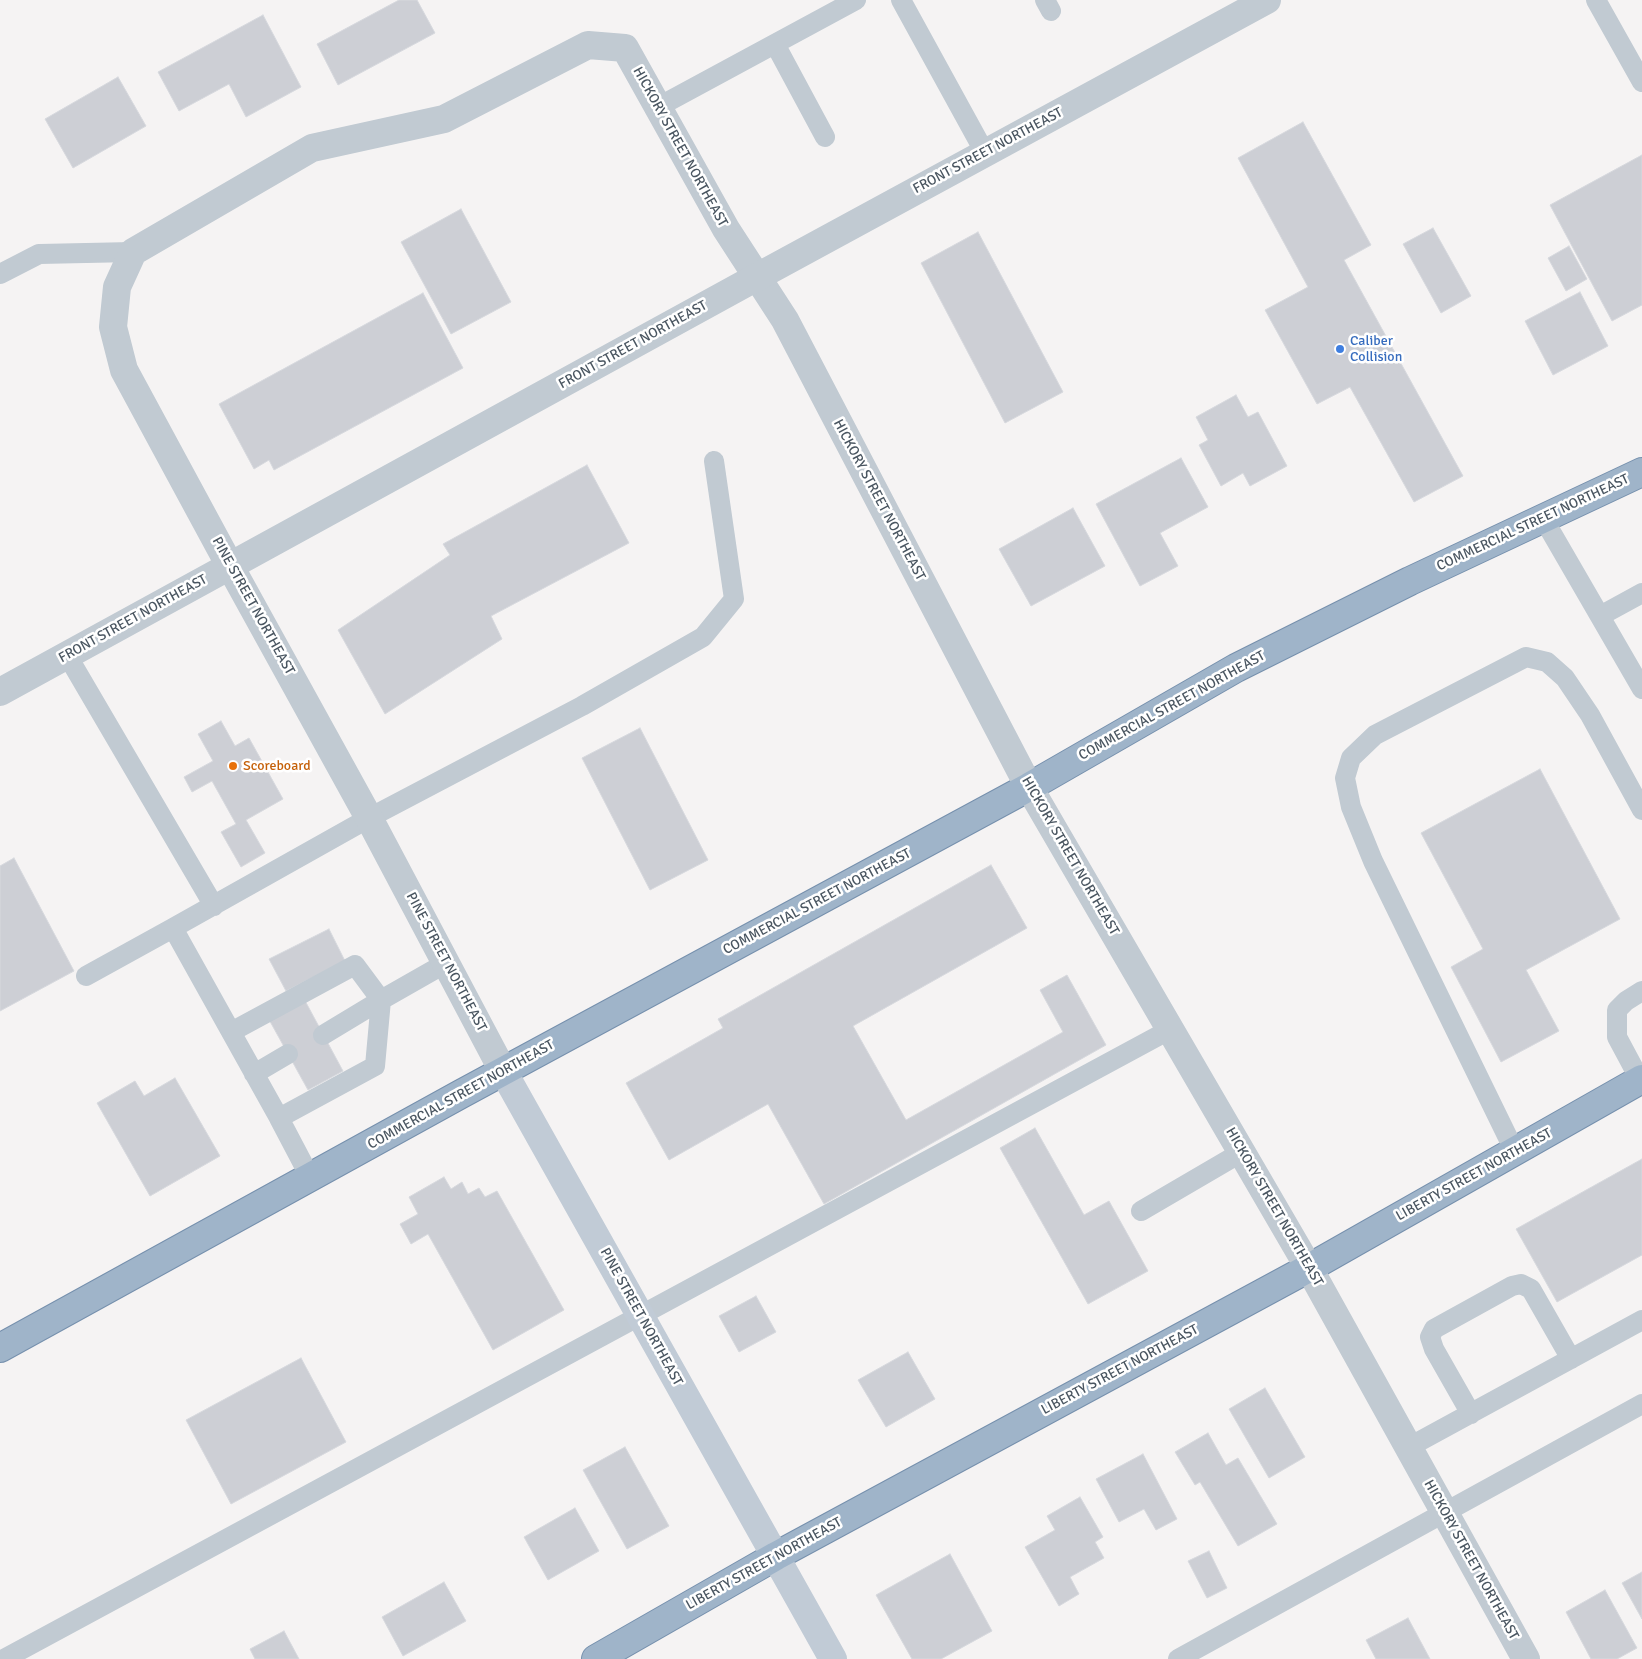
<!DOCTYPE html>
<html>
<head>
<meta charset="utf-8">
<style>
  body { margin:0 }
  canvas { display:block; background:#f5f3f3 }
</style>
</head>
<body>
<canvas width="1642" height="1659"></canvas>
<script>
const context = document.querySelector('canvas').getContext('2d');
context.lineJoin = 'round';
function fill(path, color) { context.fillStyle = color; context.fill(path, 'evenodd'); }
const poly = rows => new Path2D(rows.map(r => 'M' + r).join(''));
function trace(path, color, width, dash) { context.strokeStyle = color; context.lineWidth = width; context.lineCap = dash ? 'butt' : 'round'; context.setLineDash(dash || []); context.stroke(path); }
function write(font, color, halo, rows, align = 'center') {
  context.font = font + ' Signika,sans-serif'; context.lineWidth = 5; context.setLineDash([]); context.textBaseline = 'middle'; context.strokeStyle = halo; context.fillStyle = color; for (const [text, x, y, turn = 0] of rows) {
    context.save(); context.translate(x, y); context.rotate((+turn || 0) * Math.PI / 180); context.textAlign = isNaN(turn) ? turn : align; if (halo) context.strokeText(text, 0, 0); context.fillText(text, 0, 0); context.restore();
  }
}
const building = poly([
  [399,0,417,0,435,33,338,85,317,44,399,0],
  [263,15,301,87,246,117,229,84,179,111,158,72,263,15],
  [118,77,146,126,73,168,45,119,118,77],
  [1303,122,1371,245,1344,260,1463,476,1414,502,1350,387,1317,404,1265,310,1308,287,1238,158,1303,122],
  [1642,155,1642,305,1612,321,1550,205,1642,155],
  [461,209,511,302,451,334,401,242,461,209],
  [1433,228,1471,296,1441,313,1403,244,1433,228],
  [978,232,1063,392,1005,423,921,263,978,232],
  [1569,246,1587,279,1566,291,1548,258,1569,246],
  [1580,292,1608,346,1553,375,1525,321,1580,292],
  [423,293,463,368,274,470,269,460,254,469,219,404,423,293],
  [1236,395,1248,417,1258,412,1287,466,1250,486,1243,473,1221,486,1199,445,1208,440,1196,417,1236,395],
  [1181,458,1208,507,1160,533,1178,566,1140,586,1096,504,1181,458],
  [587,465,629,543,491,616,502,639,385,714,338,630,450,555,443,544,587,465],
  [1073,508,1105,566,1031,606,999,549,1073,508],
  [221,721,235,746,249,738,283,799,246,820,265,853,241,867,221,832,236,824,212,781,192,792,184,777,213,761,198,734,221,721],
  [640,728,708,860,650,890,582,758,640,728],
  [1540,769,1620,919,1526,970,1559,1031,1501,1062,1451,967,1483,949,1421,833,1540,769],
  [14,858,74,971,0,1011,0,866,14,858],
  [991,865,1027,928,853,1026,906,1120,1063,1032,1040,990,1067,975,1106,1045,824,1204,768,1104,669,1160,626,1083,723,1028,718,1019,991,865],
  [329,929,345,961,286,991,269,959,329,929],
  [303,997,343,1071,308,1090,267,1016,303,997],
  [175,1078,220,1156,150,1196,97,1103,135,1081,144,1096,175,1078],
  [1035,1128,1084,1215,1109,1201,1148,1271,1088,1304,1000,1148,1035,1128],
  [1642,1159,1642,1255,1557,1302,1516,1229,1642,1159],
  [444,1177,451,1189,462,1182,468,1194,479,1188,485,1197,497,1191,564,1310,493,1350,428,1234,411,1244,400,1224,418,1214,409,1197,444,1177],
  [756,1296,776,1332,739,1352,719,1316,756,1296],
  [908,1352,935,1399,886,1427,858,1380,908,1352],
  [301,1358,346,1442,231,1504,186,1420,301,1358],
  [1265,1388,1305,1457,1269,1478,1229,1409,1265,1388],
  [1208,1433,1226,1465,1238,1458,1277,1524,1238,1546,1200,1482,1195,1485,1175,1452,1208,1433],
  [625,1447,669,1526,627,1549,583,1470,625,1447],
  [1143,1454,1177,1519,1156,1530,1144,1509,1119,1522,1096,1479,1143,1454],
  [1080,1497,1103,1537,1095,1542,1104,1558,1070,1577,1079,1594,1059,1606,1025,1547,1055,1530,1047,1516,1080,1497],
  [575,1508,599,1551,548,1580,524,1537,575,1508],
  [1209,1551,1227,1588,1207,1598,1188,1561,1209,1551],
  [950,1554,992,1631,941,1659,912,1659,876,1595,950,1554],
  [1642,1572,1642,1619,1622,1583,1642,1572],
  [444,1582,466,1621,403,1656,382,1617,444,1582],
  [1605,1590,1637,1648,1617,1659,1591,1659,1566,1612,1605,1590],
  [1408,1618,1430,1659,1376,1659,1366,1640,1408,1618],
  [284,1631,299,1659,255,1659,250,1649,284,1631]
]);
fill(building, '#cdcfd5');
trace(building, '#d7d9de', 1);
const trunk = poly([
  [0,1348,461,1094,1029,787,1236,668,1410,581,1642,472],
  [596,1659,776,1556,1309,1268,1642,1079]
]);
trace(trunk, '#7690ad', 30);
trace(poly([
  [901,0,985,153],
  [1045,0,1051,11],
  [1596,0,1642,82],
  [775,44,825,137],
  [658,107,856,0],
  [0,274,39,254,133,252],
  [1543,518,1642,689],
  [1600,616,1642,593],
  [67,655,214,906],
  [446,963,381,1000,375,1066,279,1118,173,928,369,818,582,706,703,637,734,599,714,461],
  [86,976,173,928],
  [231,1032,355,965,381,1000,323,1035],
  [254,1074,288,1054],
  [1640,1080,1617,1037,1617,1010,1626,1001,1642,991],
  [279,1118,310,1177],
  [1515,1152,1373,861,1351,807,1345,778,1351,758,1375,735,1526,657,1547,662,1565,678,1590,715,1642,810],
  [1141,1211,1242,1152],
  [1471,1414,1434,1349,1430,1337,1434,1329,1512,1286,1521,1284,1531,1289,1571,1359],
  [1409,1447,1642,1320],
  [4,1659,1171,1029],
  [1178,1659,1642,1404]
]), '#c1cad2', 20);
trace(poly([
  [230,566,124,370,113,327,117,287,133,252,312,148,444,119,588,45,625,48,726,229,785,320,1029,787,1309,1268,1526,1659]
]), '#c1cad2', 28);
trace(poly([
  [230,566,369,818,503,1071],
  [0,692,757,277,1267,0]
]), '#c1cad2', 28);
trace(poly([
  [503,1071,833,1659]
]), '#c1cbd6', 28);
trace(trunk, '#9fb4c9', 28);
for (const [x, y, r, color] of [
  [1340,349,5,"#3f7fe0"],
  [233,766,5,"#e8710a"]
]) { const dot = new Path2D(); dot.arc(x, y, r, 0, 2 * Math.PI); context.fillStyle = color; context.fill(dot); trace(dot, '#fff', 2); }
write('14px', '#4a5661', '#fff', [
  ["HICKORY STREET NORTHEAST",680,147,61],
  ["FRONT STREET NORTHEAST",988,151,-28],
  ["FRONT STREET NORTHEAST",633,345,-29],
  ["HICKORY STREET NORTHEAST",879,500,62],
  ["COMMERCIAL STREET NORTHEAST",1533,523,-25],
  ["PINE STREET NORTHEAST",253,606,61],
  ["FRONT STREET NORTHEAST",133,619,-29],
  ["COMMERCIAL STREET NORTHEAST",1172,706,-29],
  ["HICKORY STREET NORTHEAST",1070,856,60],
  ["COMMERCIAL STREET NORTHEAST",817,902,-28],
  ["PINE STREET NORTHEAST",446,962,62],
  ["COMMERCIAL STREET NORTHEAST",461,1095,-29],
  ["LIBERTY STREET NORTHEAST",1474,1175,-29],
  ["HICKORY STREET NORTHEAST",1274,1207,60],
  ["PINE STREET NORTHEAST",641,1317,61],
  ["LIBERTY STREET NORTHEAST",1120,1370,-28],
  ["HICKORY STREET NORTHEAST",1471,1560,61],
  ["LIBERTY STREET NORTHEAST",764,1564,-29]
]);
write('14px', '#366cbe', '#fff', [
  ["Caliber",1350,341],
  ["Collision",1350,357]
], 'left');
write('14px', '#c56008', '#fff', [
  ["Scoreboard",243,766]
], 'left');
</script>
</body>
</html>
